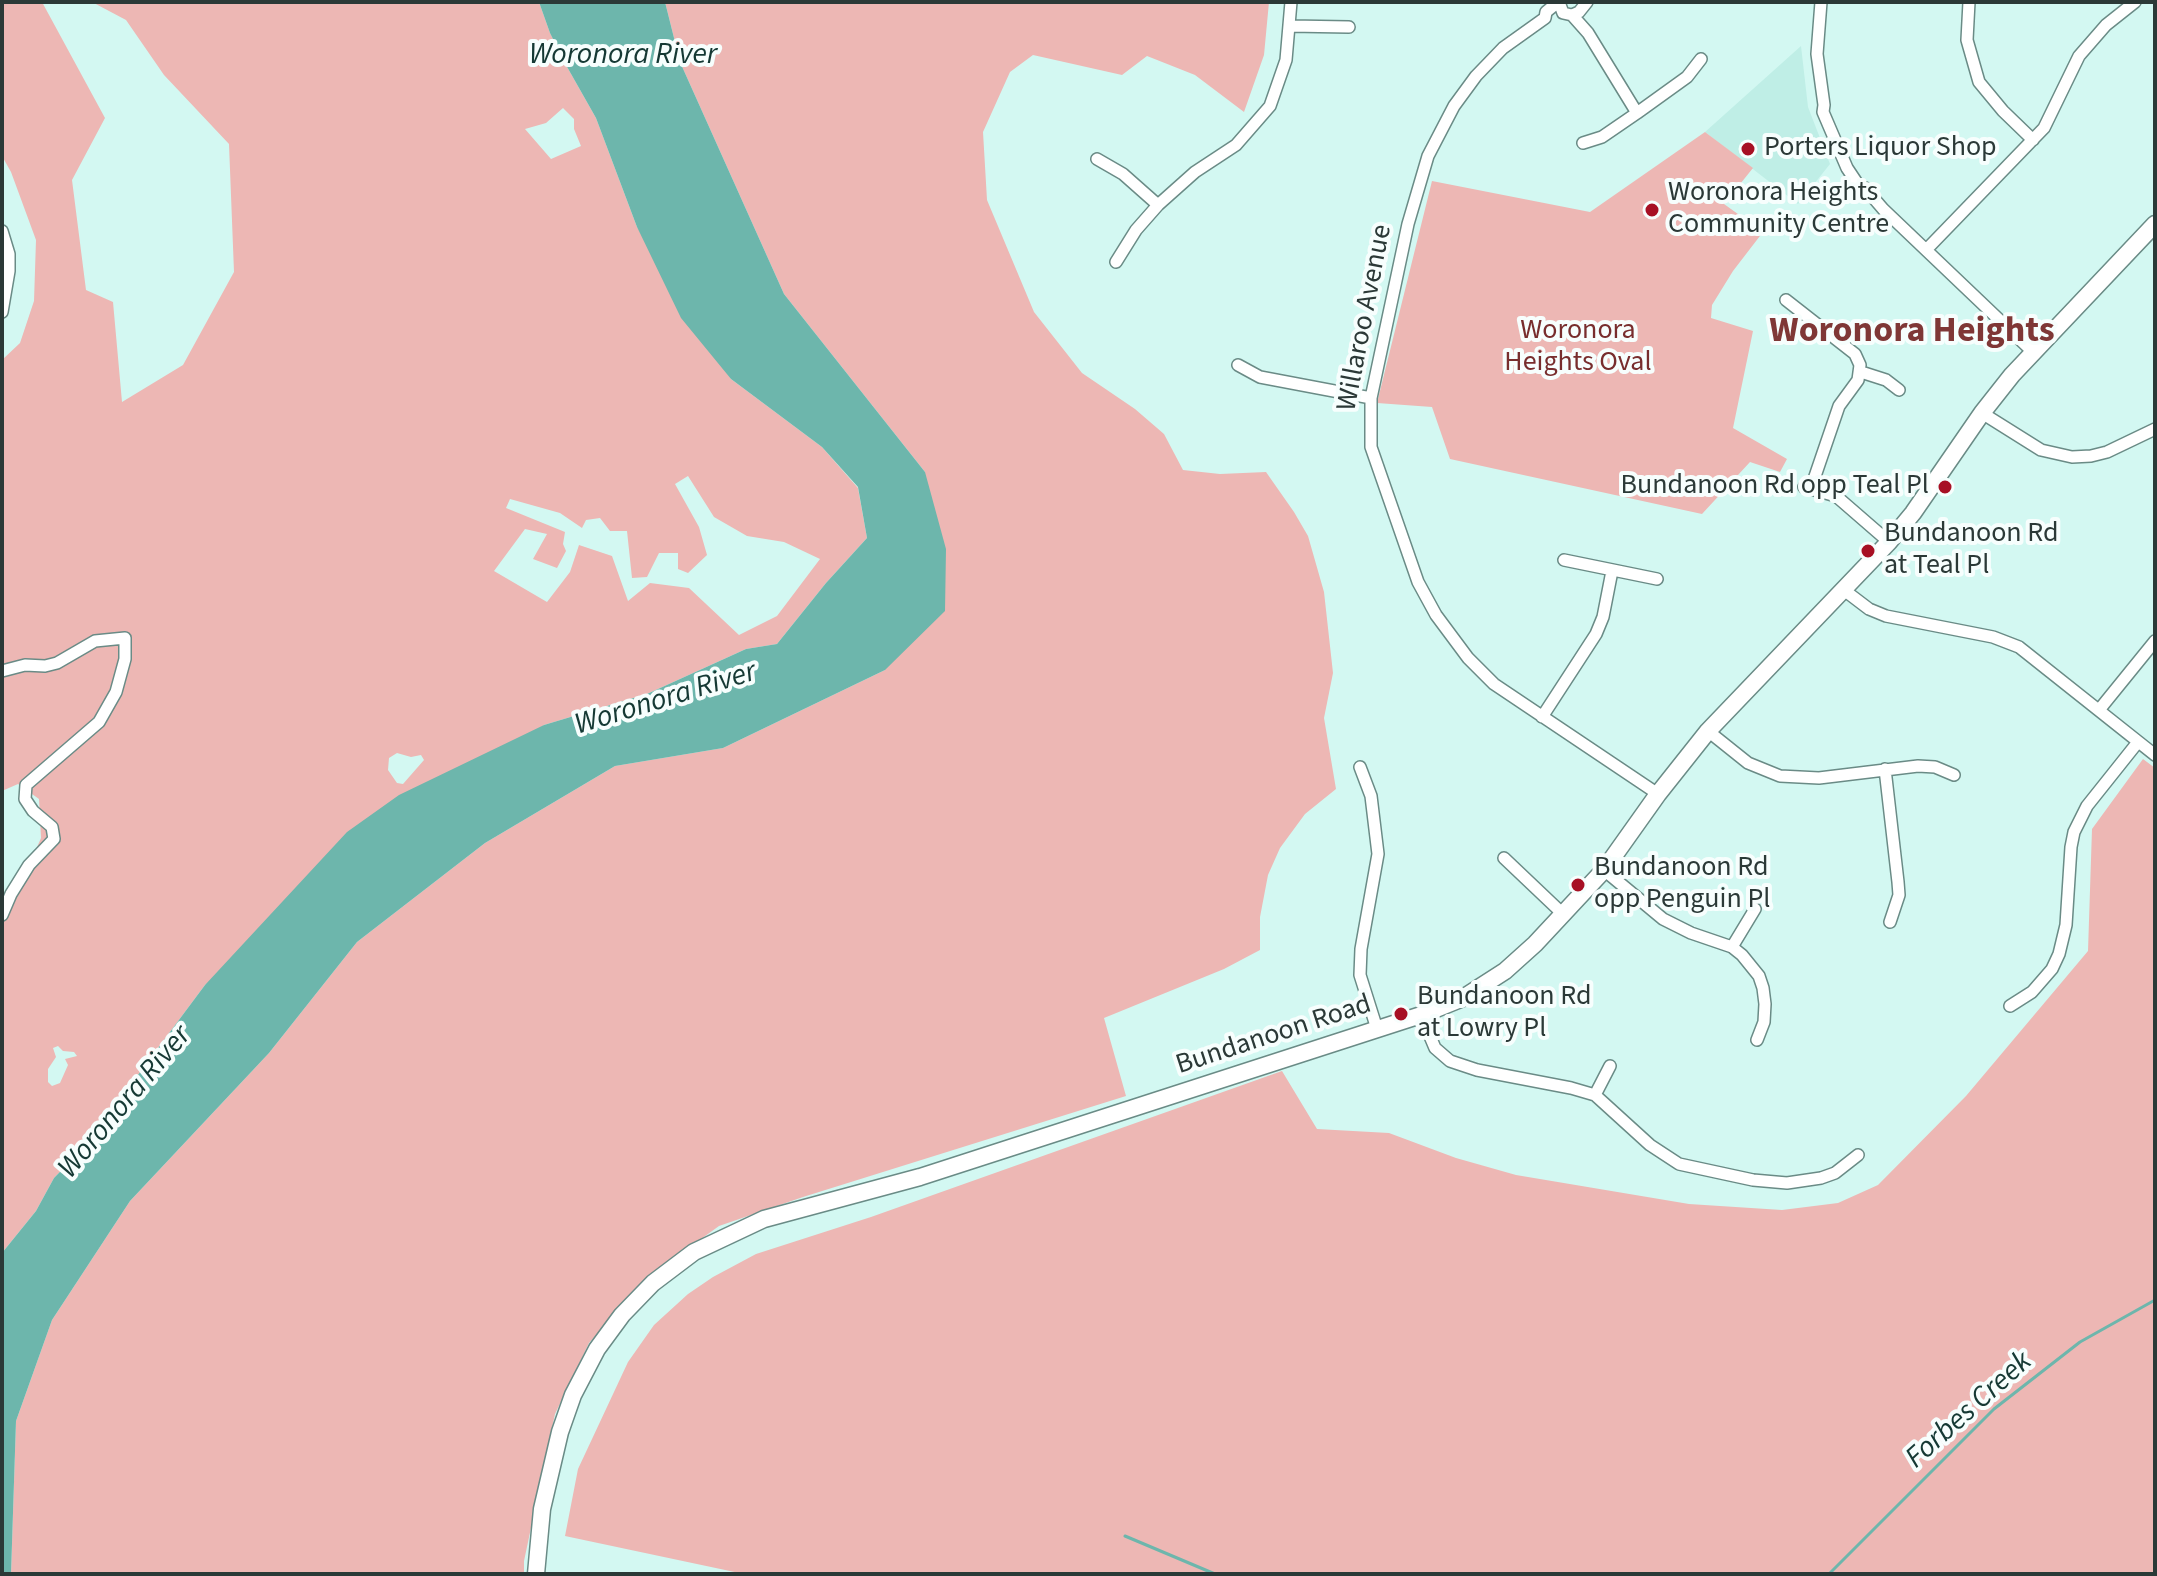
<!DOCTYPE html>
<html>
<head>
<meta charset="utf-8">
<style>
  body { margin:0 }
  #map { position:relative; width:2157px; height:1576px; overflow:hidden; background:#d3f8f2; font-family:"Source Sans 3",sans-serif }
  canvas { display:block }
  .frame { position:absolute; inset:0; border:4px solid #2b3937; pointer-events:none }
</style>
</head>
<body>
<div id="map">
<canvas width="2157" height="1576"></canvas>
<div class="frame"></div>
</div>
<script>
const context = document.querySelector('canvas').getContext('2d');
context.lineJoin = 'round';
function fill(path, color) { context.fillStyle = color; context.fill(path, 'evenodd'); }
const poly = rows => new Path2D(rows.map(r => 'M' + r).join(''));
function trace(path, color, width, dash) { context.strokeStyle = color; context.lineWidth = width; context.lineCap = dash ? 'butt' : 'round'; context.setLineDash(dash || []); context.stroke(path); }
function write(font, color, halo, rows, align = 'center') {
  context.font = font + ' "Source Sans 3",sans-serif'; context.lineWidth = 8; context.setLineDash([]); context.textBaseline = 'middle'; context.strokeStyle = halo; context.fillStyle = color; for (const [text, x, y, turn = 0] of rows) {
    context.save(); context.translate(x, y); context.rotate((+turn || 0) * Math.PI / 180); context.textAlign = isNaN(turn) ? turn : align; if (halo) context.strokeText(text, 0, 0); context.fillText(text, 0, 0); context.restore();
  }
}
fill(poly([
  [1801,46,1808,107,1830,164,1798,204,1705,132]
]), '#bfeee6');
fill(poly([
  [2,2,42,2,105,118,72,180,86,290,113,302,122,402,183,365,234,272,229,144,164,75,126,20,92,2,539,2,550,33,566,65,596,118,637,227,731,379,822,447,858,488,867,538,826,583,777,644,746,649,647,694,544,725,205,985,85,1146,54,1178,36,1211,2,1253,2,916,13,903,41,838,39,799,18,784,2,791,2,360,20,343,34,301,36,240,11,172,2,156],
  [563,108,574,119,574,129,581,146,551,159,525,129,546,123],
  [688,476,714,517,747,536,784,542,820,559,777,616,739,635,689,588,650,583,628,601,612,556,579,545,570,572,547,602,494,571,525,529,547,534,533,559,557,568,566,551,563,544,565,532,506,508,510,499,560,513,582,528,586,520,600,518,610,531,627,531,632,578,647,577,659,553,678,553,678,569,688,573,707,555,699,527,675,484],
  [397,753,411,757,421,755,424,760,403,784,397,783,388,770,389,758],
  [58,1046,63,1051,74,1052,77,1056,65,1059,68,1065,60,1083,52,1086,48,1082,48,1069,56,1057,53,1048],
  [665,2,1269,2,1264,55,1244,112,1195,75,1147,56,1122,75,1033,55,1010,72,983,132,987,200,1034,312,1082,373,1135,409,1164,434,1183,470,1220,474,1266,472,1294,512,1308,536,1324,592,1333,673,1324,718,1336,789,1305,814,1280,848,1268,875,1260,917,1260,950,1224,969,1104,1018,1126,1096,803,1197,719,1226,647,1278,589,1343,555,1414,524,1561,524,1574,11,1574,16,1421,52,1320,130,1201,269,1053,357,942,485,843,615,766,723,748,885,670,925,472,784,294,680,62],
  [1705,132,1753,168,1724,204,1763,232,1733,271,1712,305,1711,318,1753,331,1733,428,1787,459,1780,472,1750,462,1702,514,1450,459,1432,407,1377,403,1432,181,1590,212],
  [2143,759,2155,768,2155,1574,744,1574,565,1536,578,1469,628,1362,654,1325,688,1294,713,1277,756,1254,871,1217,1282,1071,1317,1129,1389,1133,1456,1158,1516,1175,1689,1204,1782,1210,1838,1203,1878,1185,1966,1096,2088,951,2092,829]
]), '#edb7b4');
fill(poly([
  [539,2,665,2,680,62,784,294,925,472,946,549,945,611,885,670,723,748,615,766,485,843,357,942,269,1053,130,1201,52,1320,16,1421,11,1574,2,1574,2,1253,36,1211,54,1178,85,1146,205,985,347,832,399,795,544,725,647,694,746,649,777,644,826,583,867,538,858,487,822,447,731,379,681,318,637,227,596,118,566,65,550,33]
]), '#6db6ac');
trace(poly([
  [1125,1536,1215,1574],
  [1829,1574,1994,1409,2080,1342,2155,1300]
]), '#6db6ac', 3);
const street = poly([
  [1558,2,1546,12,1545,18,1503,48,1476,76,1454,106,1428,156,1408,224,1371,398,1371,447,1418,582,1436,615,1468,658,1494,684,1658,794],
  [1559,2,1563,13,1572,15,1579,12,1587,2],
  [1821,2,1817,54,1824,105,1823,112,1847,168,1859,186,1865,188,1883,209,2033,352],
  [1969,2,1967,40,1979,82,2003,111,2033,140],
  [1572,15,1588,33,1637,113],
  [1290,26,1349,27],
  [1583,143,1602,137,1637,113,1687,77,1701,59],
  [1097,159,1123,174,1158,205],
  [2,231,9,254,9,271,2,312],
  [1926,250,2044,128,2079,56,2106,25,2135,2],
  [1116,262,1136,230,1158,205,1195,172,1236,145,1270,106,1286,60,1291,2],
  [1786,300,1855,354,1860,365,1858,380,1839,406,1811,488],
  [1238,365,1260,377,1371,398],
  [1861,372,1886,380,1899,390],
  [1982,413,2041,450,2072,457,2091,456,2107,452,2155,429],
  [1804,487,1836,496,1889,542],
  [1564,560,1657,579],
  [1844,590,1869,609,1886,616,1993,637,2019,647,2155,755],
  [2,671,25,665,45,666,57,663,95,641,125,638,125,659,116,692,99,722,26,785,25,799,33,811,52,827,54,839,29,865,11,894,2,915],
  [2099,710,2155,641],
  [1542,717,1596,634,1603,617,1612,571],
  [1708,731,1748,763,1780,776,1819,778,1918,766,1935,767,1954,775],
  [1360,767,1371,796,1378,854,1361,949,1360,975,1377,1029],
  [1885,769,1898,882,1899,895,1890,922],
  [1504,858,1564,915],
  [1604,870,1663,919,1691,933,1732,947,1742,955,1759,976,1763,988,1765,1004,1764,1022,1757,1040],
  [1732,947,1755,909],
  [2010,1006,2032,992,2052,969,2059,954,2066,925,2071,847,2074,832,2087,806,2138,742],
  [1421,1015,1435,1048,1450,1061,1477,1070,1571,1088,1595,1095,1650,1145,1679,1164,1753,1180,1787,1183,1821,1178,1835,1173,1858,1155],
  [1595,1095,1610,1066]
]);
const secondary = poly([
  [536,1574,542,1509,560,1432,573,1395,597,1349,622,1315,653,1283,694,1252,764,1219,920,1177,1421,1015,1463,998,1505,971,1535,944,1604,870,1658,794,1708,731,1889,542,1913,513,1982,413,2012,375,2155,224]
]);
trace(street, '#6a8b86', 14);
trace(secondary, '#6a8b86', 19);
trace(street, '#fff', 11);
trace(secondary, '#fff', 16);
for (const [x, y, r, color] of [
  [1748,149,8,"#a71024"],
  [1652,210,8,"#a71024"],
  [1945,487,8,"#a71024"],
  [1868,551,8,"#a71024"],
  [1578,885,8,"#a71024"],
  [1401,1014,8,"#a71024"]
]) { const dot = new Path2D(); dot.arc(x, y, r, 0, 2 * Math.PI); context.fillStyle = color; context.fill(dot); trace(dot, '#f7fefd', 3); }
write('28px', '#2b3937', '#f7fefd', [
  ["Porters Liquor Shop",1764,149],
  ["Woronora Heights",1668,194],
  ["Community Centre",1668,226],
  ["Bundanoon Rd opp Teal Pl",1929,487,"right"],
  ["Bundanoon Rd",1884,535],
  ["at Teal Pl",1884,567],
  ["Bundanoon Rd",1594,869],
  ["opp Penguin Pl",1594,901],
  ["Bundanoon Rd",1417,998],
  ["at Lowry Pl",1417,1030]
], 'left');
write('28px', '#2b3937', '#f7fefd', [
  ["Willaroo Avenue",1366,318,-79],
  ["Bundanoon Road",1274,1036,-18]
]);
write('28px', '#782d2d', '#f7fefd', [
  ["Woronora",1578,332],
  ["Heights Oval",1578,364]
]);
write('italic 30px', '#153934', '#f7fefd', [
  ["Woronora River",623,56],
  ["Woronora River",666,700,-17],
  ["Woronora River",126,1103,-50],
  ["Forbes Creek",1970,1411,-42]
]);
write('bold 36px', '#7f3736', '#f7fefd', [
  ["Woronora Heights",1912,333]
]);
</script>
</body>
</html>
